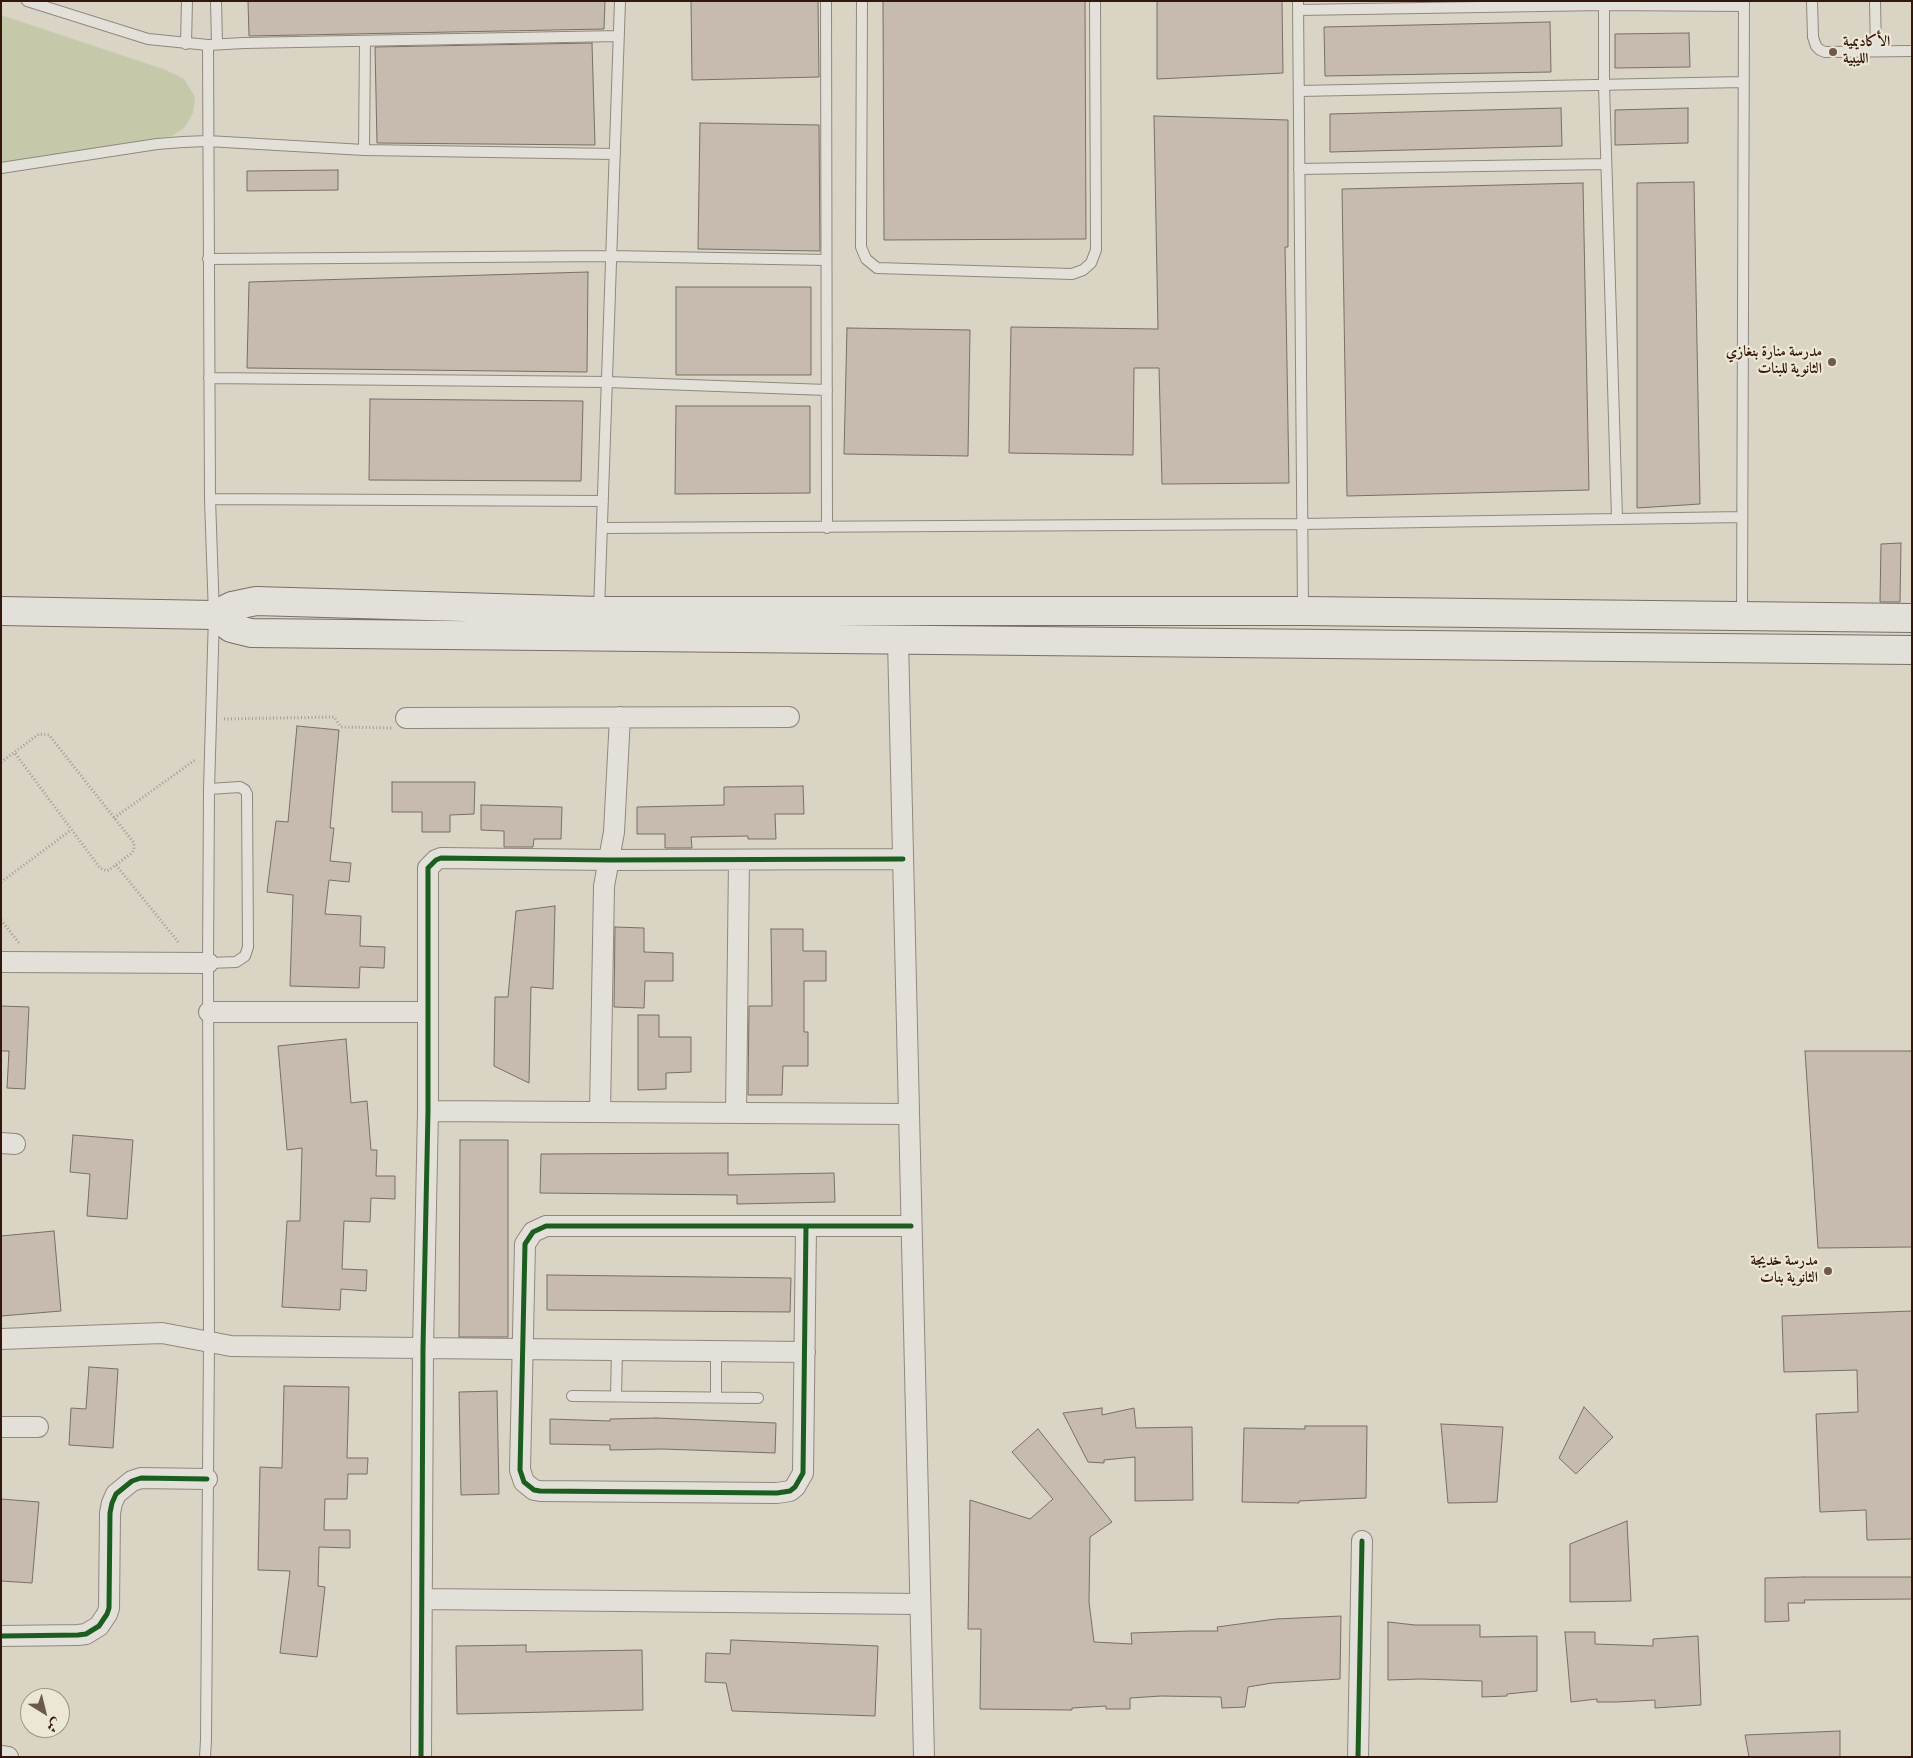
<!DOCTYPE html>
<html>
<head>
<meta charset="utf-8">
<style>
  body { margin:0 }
  #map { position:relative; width:1913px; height:1758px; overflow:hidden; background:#dad4c5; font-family:Vollkorn,Amiri,serif }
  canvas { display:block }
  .frame { position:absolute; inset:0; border:2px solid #34170c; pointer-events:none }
  .north { position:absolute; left:20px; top:1688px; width:50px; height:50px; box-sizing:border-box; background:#ece6d4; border:1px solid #a29384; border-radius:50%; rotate:144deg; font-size:14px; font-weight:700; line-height:20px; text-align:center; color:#34170c }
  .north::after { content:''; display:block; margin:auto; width:18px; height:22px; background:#6e594d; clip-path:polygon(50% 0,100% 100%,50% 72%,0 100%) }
</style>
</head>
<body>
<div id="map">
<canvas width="1913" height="1758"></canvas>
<div class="frame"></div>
<div class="north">ش</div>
</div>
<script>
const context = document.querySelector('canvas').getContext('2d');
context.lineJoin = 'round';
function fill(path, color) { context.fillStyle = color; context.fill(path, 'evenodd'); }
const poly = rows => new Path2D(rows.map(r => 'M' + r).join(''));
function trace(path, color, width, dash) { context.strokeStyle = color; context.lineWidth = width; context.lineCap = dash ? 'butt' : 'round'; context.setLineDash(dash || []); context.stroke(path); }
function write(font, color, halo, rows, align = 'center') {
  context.font = font + ' Vollkorn,Amiri,serif'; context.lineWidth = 4.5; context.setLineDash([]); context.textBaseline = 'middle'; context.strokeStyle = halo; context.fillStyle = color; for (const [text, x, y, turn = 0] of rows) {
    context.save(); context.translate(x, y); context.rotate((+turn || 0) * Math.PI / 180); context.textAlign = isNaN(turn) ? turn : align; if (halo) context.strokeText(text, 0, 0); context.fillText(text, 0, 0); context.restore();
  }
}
fill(poly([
  [1,15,166,70,184,79,195,97,193,113,184,128,172,136,1,164]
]), '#c5c8a9');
const building = poly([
  [248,1,605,1,604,29,249,36,248,1],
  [691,1,818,1,819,77,692,80,691,1],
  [883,1,1085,1,1086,239,884,240,883,1],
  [1157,1,1282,1,1283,73,1157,79,1157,1],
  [1550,22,1551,72,1325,76,1324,27,1550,22],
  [1689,33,1690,67,1615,68,1615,34,1689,33],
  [592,43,595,145,377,143,375,47,592,43],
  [1561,108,1562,146,1330,152,1330,114,1561,108],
  [1688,108,1688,143,1615,145,1615,110,1688,108],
  [1154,116,1288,120,1288,247,1285,247,1289,483,1162,484,1159,368,1134,368,1133,455,1009,453,1011,327,1158,329,1154,116],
  [700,123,819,125,820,251,698,249,700,123],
  [338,170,338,190,247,191,247,171,338,170],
  [1694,182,1700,504,1637,508,1637,183,1694,182],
  [1583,183,1589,490,1347,496,1342,189,1583,183],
  [588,272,587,372,247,368,249,282,588,272],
  [676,287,811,287,811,375,676,375,676,287],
  [847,328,970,330,968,456,844,454,847,328],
  [370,399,583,401,581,481,369,480,370,399],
  [676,406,810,406,810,493,675,494,676,406],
  [1901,543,1900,602,1880,602,1881,544,1901,543],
  [297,726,339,730,330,828,334,828,330,861,351,863,349,882,329,880,325,914,361,916,360,946,385,947,384,968,360,967,359,988,290,986,293,895,267,892,276,821,288,822,297,726],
  [392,782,475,782,474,814,450,815,450,832,422,832,422,812,392,812,392,782],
  [803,786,804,814,775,814,776,839,748,839,748,836,691,837,692,848,665,848,665,834,637,834,637,807,724,805,724,787,803,786],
  [481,805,562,807,561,839,534,839,533,847,504,847,504,831,481,830,481,805],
  [555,906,553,989,531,987,529,1083,494,1066,495,997,508,997,516,911,555,906],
  [615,927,644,928,644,952,673,953,673,981,645,981,644,1008,614,1007,615,927],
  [771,929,803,929,803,951,826,951,826,981,804,981,804,1032,808,1032,808,1066,783,1066,782,1095,748,1095,749,1006,772,1006,771,929],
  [1,1006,29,1007,25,1089,7,1088,9,1051,1,1051,1,1006],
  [638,1015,659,1015,659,1037,691,1037,691,1072,666,1073,666,1089,638,1090,638,1015],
  [346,1039,351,1103,367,1101,371,1150,377,1150,376,1176,395,1176,395,1199,371,1198,370,1222,344,1221,342,1269,367,1270,366,1291,341,1289,340,1310,282,1307,287,1221,300,1221,302,1148,287,1150,278,1046,346,1039],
  [1805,1051,1912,1051,1912,1247,1818,1248,1805,1051],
  [73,1135,133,1140,127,1219,87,1216,90,1174,70,1172,73,1135],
  [460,1140,508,1140,508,1337,459,1337,460,1140],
  [728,1153,728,1175,834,1173,835,1202,737,1204,737,1195,540,1193,541,1154,728,1153],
  [54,1231,61,1311,1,1316,1,1236,54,1231],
  [547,1275,791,1278,790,1312,547,1310,547,1275],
  [1912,1311,1912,1539,1867,1540,1866,1510,1820,1512,1816,1414,1858,1412,1857,1370,1784,1372,1782,1316,1912,1311],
  [89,1367,118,1369,113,1448,69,1445,71,1408,86,1409,89,1367],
  [284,1386,349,1387,347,1458,368,1458,367,1474,348,1474,347,1499,325,1499,324,1530,350,1530,350,1548,319,1547,318,1586,325,1587,317,1657,280,1653,290,1571,258,1570,260,1467,282,1468,284,1386],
  [497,1391,499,1494,461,1495,459,1392,497,1391],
  [1584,1407,1613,1437,1576,1474,1559,1458,1584,1407],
  [1102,1408,1102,1415,1134,1408,1136,1428,1192,1427,1193,1500,1135,1501,1135,1457,1104,1460,1104,1463,1088,1462,1063,1413,1102,1408],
  [656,1418,776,1423,775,1453,663,1449,610,1450,610,1445,550,1444,550,1419,610,1421,610,1419,656,1418],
  [1441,1424,1503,1427,1497,1502,1448,1503,1441,1424],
  [1305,1426,1367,1426,1366,1498,1299,1501,1299,1503,1242,1502,1244,1428,1305,1429,1305,1426],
  [1038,1429,1112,1522,1090,1537,1089,1602,1094,1642,1132,1644,1131,1633,1191,1631,1218,1631,1217,1627,1276,1619,1341,1616,1340,1679,1272,1683,1248,1687,1245,1707,1222,1708,1221,1697,1161,1696,1130,1698,1130,1709,1106,1709,1106,1706,1072,1708,1072,1710,980,1709,981,1629,968,1629,970,1500,1030,1519,1053,1499,1012,1452,1038,1429],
  [1,1499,39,1502,32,1583,1,1581,1,1499],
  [1627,1521,1631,1601,1570,1602,1570,1544,1627,1521],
  [1804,1577,1912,1577,1912,1599,1804,1600,1805,1603,1788,1603,1789,1621,1765,1622,1765,1578,1804,1577],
  [1388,1622,1415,1625,1480,1625,1480,1637,1537,1636,1537,1691,1507,1694,1507,1696,1482,1697,1482,1681,1421,1679,1388,1680,1388,1622],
  [1565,1632,1595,1632,1595,1644,1653,1646,1653,1639,1698,1636,1701,1705,1655,1708,1655,1700,1617,1702,1597,1702,1597,1699,1571,1702,1565,1632],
  [731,1640,878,1646,875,1716,732,1711,726,1683,705,1682,706,1653,730,1654,731,1640],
  [526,1645,526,1652,642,1650,643,1710,457,1714,456,1646,526,1645],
  [1840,1731,1840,1757,1749,1757,1745,1735,1840,1731]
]);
fill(building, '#c7baae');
trace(building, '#786f66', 1);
const lane = poly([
  [27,1,148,39,208,45,244,43,619,36],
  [216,1,217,44],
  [826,1,827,528],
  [862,1,861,247,866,259,877,268,1072,274,1083,270,1091,263,1096,250,1095,1],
  [1298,1,1303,610],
  [1604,1,1604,85,1617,518],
  [1812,1,1813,37,1816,46,1820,50,1825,52,1912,51],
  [1875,1,1876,51],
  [1298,10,1604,5,1744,6],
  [186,44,187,1],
  [1299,91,1743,82],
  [364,150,365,41],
  [1,168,157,144,183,142,207,141,364,150,615,154],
  [1299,169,1606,164],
  [208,259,611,256,826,260],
  [209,378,607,382,827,390],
  [210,499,603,501],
  [602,528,1302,524,1742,517],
  [599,610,620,1],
  [1742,616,1744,1],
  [208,963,236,962,245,956,248,947,247,794,245,790,240,787,209,789],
  [572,1396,758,1398],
  [616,1396,617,1351],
  [716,1397,716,1351],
  [205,1757,206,1740,209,1343,208,963,209,789,214,615,210,499,208,45]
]);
const street = poly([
  [898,640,924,1757],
  [406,718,789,717],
  [1,962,208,963],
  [209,1012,428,1012],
  [428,1111,909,1114],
  [600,1112,604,886,614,832,620,717],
  [736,1113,739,860],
  [1,1143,15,1144],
  [806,1226,803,1473,795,1487,790,1491,777,1493,540,1491,534,1490,524,1482,520,1470,525,1244,533,1232,546,1226,911,1226],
  [1,1339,162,1333,231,1346,805,1352],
  [1,1427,38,1427],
  [422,1599,920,1604],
  [1,1636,78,1635,86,1634,99,1626,107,1614,109,1608,110,1513,112,1503,116,1494,132,1481,141,1478,207,1479],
  [1,1756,8,1757],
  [421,1757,423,1348,428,1111,428,868,436,860,441,858,609,860,903,859],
  [1358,1757,1362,1541]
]);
const secondary = poly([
  [1,611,214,615,232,606,256,601,599,611,1303,611,1912,618],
  [214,615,231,628,251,633,1912,650]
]);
trace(lane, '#90887f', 12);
trace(street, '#90887f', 22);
trace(secondary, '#786f66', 30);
trace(poly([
  [224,719,334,717,341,727,392,728],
  [1,762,39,734,49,735,134,843,134,850,132,853,110,869,107,871,100,868,14,752],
  [114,818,195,760],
  [116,865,179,943],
  [1,882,71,830],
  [1,920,19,943]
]), '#a29d96', 3, [1, 2.5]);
trace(lane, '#e2e0d9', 10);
trace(street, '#e2e0d9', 20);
trace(secondary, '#e2e0d9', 28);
trace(poly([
  [806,1226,803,1473,795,1487,790,1491,777,1493,540,1491,534,1490,524,1482,520,1470,525,1244,533,1232,546,1226,911,1226],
  [1,1636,78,1635,86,1634,99,1626,107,1614,109,1608,110,1513,112,1503,116,1494,132,1481,141,1478,207,1479],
  [421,1757,423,1348,428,1111,428,868,436,860,441,858,609,860,903,859],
  [1358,1757,1362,1541]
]), '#1b5e20', 5);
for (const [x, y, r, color] of [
  [1833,52,5,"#6e594d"],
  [1832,362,5,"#6e594d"],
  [1828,1271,5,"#6e594d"]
]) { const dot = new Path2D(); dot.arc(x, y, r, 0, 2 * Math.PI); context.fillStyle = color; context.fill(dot); trace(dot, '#ece6d4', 2); }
write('bold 15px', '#34170c', '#ece6d4', [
  ["الأكاديمية",1843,43,"left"],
  ["الليبية",1843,60,"left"],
  ["مدرسة منارة بنغازي",1822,353],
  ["الثانوية للبنات",1822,370],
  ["مدرسة خديجة",1818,1262],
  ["الثانوية بنات",1818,1279]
], 'right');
</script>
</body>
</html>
